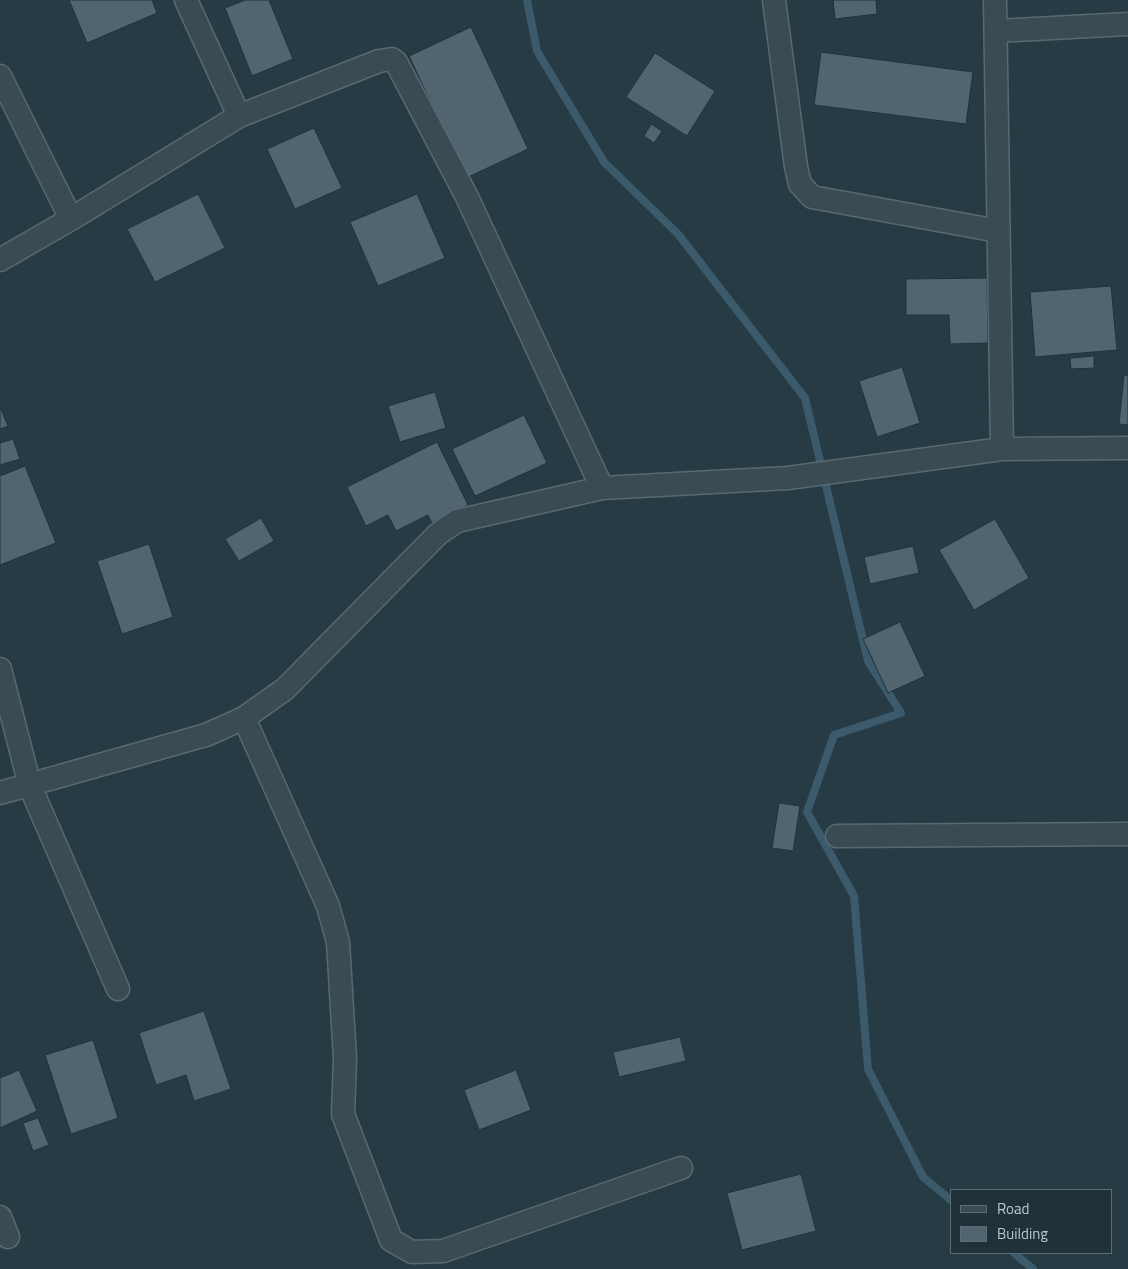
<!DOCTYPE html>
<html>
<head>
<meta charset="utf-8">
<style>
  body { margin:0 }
  #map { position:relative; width:1128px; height:1269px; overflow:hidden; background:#273b44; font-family:"Titillium Web",sans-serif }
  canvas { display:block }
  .legend { position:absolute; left:950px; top:1189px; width:162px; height:65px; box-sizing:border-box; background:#203139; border:1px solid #5d6d74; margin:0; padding:6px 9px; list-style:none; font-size:15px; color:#b9c6cd }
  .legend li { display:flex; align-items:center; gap:10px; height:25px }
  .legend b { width:25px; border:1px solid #5d6d74 }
</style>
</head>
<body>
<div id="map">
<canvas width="1128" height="1269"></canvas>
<ul class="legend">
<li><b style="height:6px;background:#3b4b54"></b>Road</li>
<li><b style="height:14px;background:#50656f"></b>Building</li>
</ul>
</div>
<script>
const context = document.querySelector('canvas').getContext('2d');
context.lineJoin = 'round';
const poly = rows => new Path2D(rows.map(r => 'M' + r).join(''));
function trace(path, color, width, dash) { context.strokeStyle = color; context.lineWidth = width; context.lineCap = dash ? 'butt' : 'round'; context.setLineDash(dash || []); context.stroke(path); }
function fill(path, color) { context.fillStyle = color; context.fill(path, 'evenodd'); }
trace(poly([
  [527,0,537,51,604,162,678,234,805,398,868,661,901,713,834,735,807,812,854,896,868,1069,923,1177,952,1201],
  [1014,1253,1033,1269]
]), '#3b5a6b', 8);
const building = poly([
  [69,0,152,0,157,13,87,43,69,0],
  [245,0,269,0,293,59,252,76,225,8,245,0],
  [833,0,876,0,877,14,835,19,833,0],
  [471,27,528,149,466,178,409,56,471,27],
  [821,52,973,72,966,124,814,105,821,52],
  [655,53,715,91,687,136,626,97,655,53],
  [651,124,662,131,654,143,644,136,651,124],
  [314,128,342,188,295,209,267,149,314,128],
  [198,194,225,248,155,282,127,229,198,194],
  [417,194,445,258,378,286,350,222,417,194],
  [987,278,988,343,950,344,949,315,906,315,906,279,987,278],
  [1111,286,1117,350,1035,357,1030,292,1111,286],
  [1094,356,1094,368,1071,369,1070,358,1094,356],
  [902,367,920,423,877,437,859,381,902,367],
  [1124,375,1128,376,1128,425,1119,424,1124,375],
  [435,392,446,428,400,442,388,406,435,392],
  [0,407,8,426,0,429,0,407],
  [524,415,547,463,475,496,452,449,524,415],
  [13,439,20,459,0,465,0,443,13,439],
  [437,442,468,505,432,523,428,515,396,531,388,515,366,526,347,487,437,442],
  [25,466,56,543,0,565,0,476,25,466],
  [261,518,274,541,239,561,225,539,261,518],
  [995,519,1029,578,974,610,939,550,995,519],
  [149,544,173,617,122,634,97,561,149,544],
  [913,546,919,573,870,584,864,557,913,546],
  [900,622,925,676,888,693,863,639,900,622],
  [779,803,800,806,793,851,772,848,779,803],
  [204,1011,231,1089,194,1101,186,1075,156,1085,139,1033,204,1011],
  [680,1037,686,1061,619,1077,613,1052,680,1037],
  [93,1040,118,1118,71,1134,45,1055,93,1040],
  [19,1070,37,1111,0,1128,0,1078,19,1070],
  [516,1070,531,1110,479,1130,464,1090,516,1070],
  [38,1118,49,1145,33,1151,23,1123,38,1118],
  [801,1174,816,1231,742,1250,727,1193,801,1174]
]);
fill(building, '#50656f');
trace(building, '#22323b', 1);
const street = poly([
  [186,0,239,116,379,61,392,59,396,62,467,197,602,488],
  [774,0,796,167,800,184,812,197,998,231],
  [995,0,1002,449],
  [996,31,1128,24],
  [0,76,71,219,0,260],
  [71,219,239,116],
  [0,669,30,786,118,989],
  [244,718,328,906,338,942,345,1059,343,1114,391,1240,412,1252,443,1251,681,1168],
  [0,793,206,735,244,718,285,689,438,534,457,521,602,488,788,478,1002,449,1128,448],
  [837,836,1128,834],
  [0,1217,8,1237]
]);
trace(street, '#5a6971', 25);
trace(street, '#3b4b54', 22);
</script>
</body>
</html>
